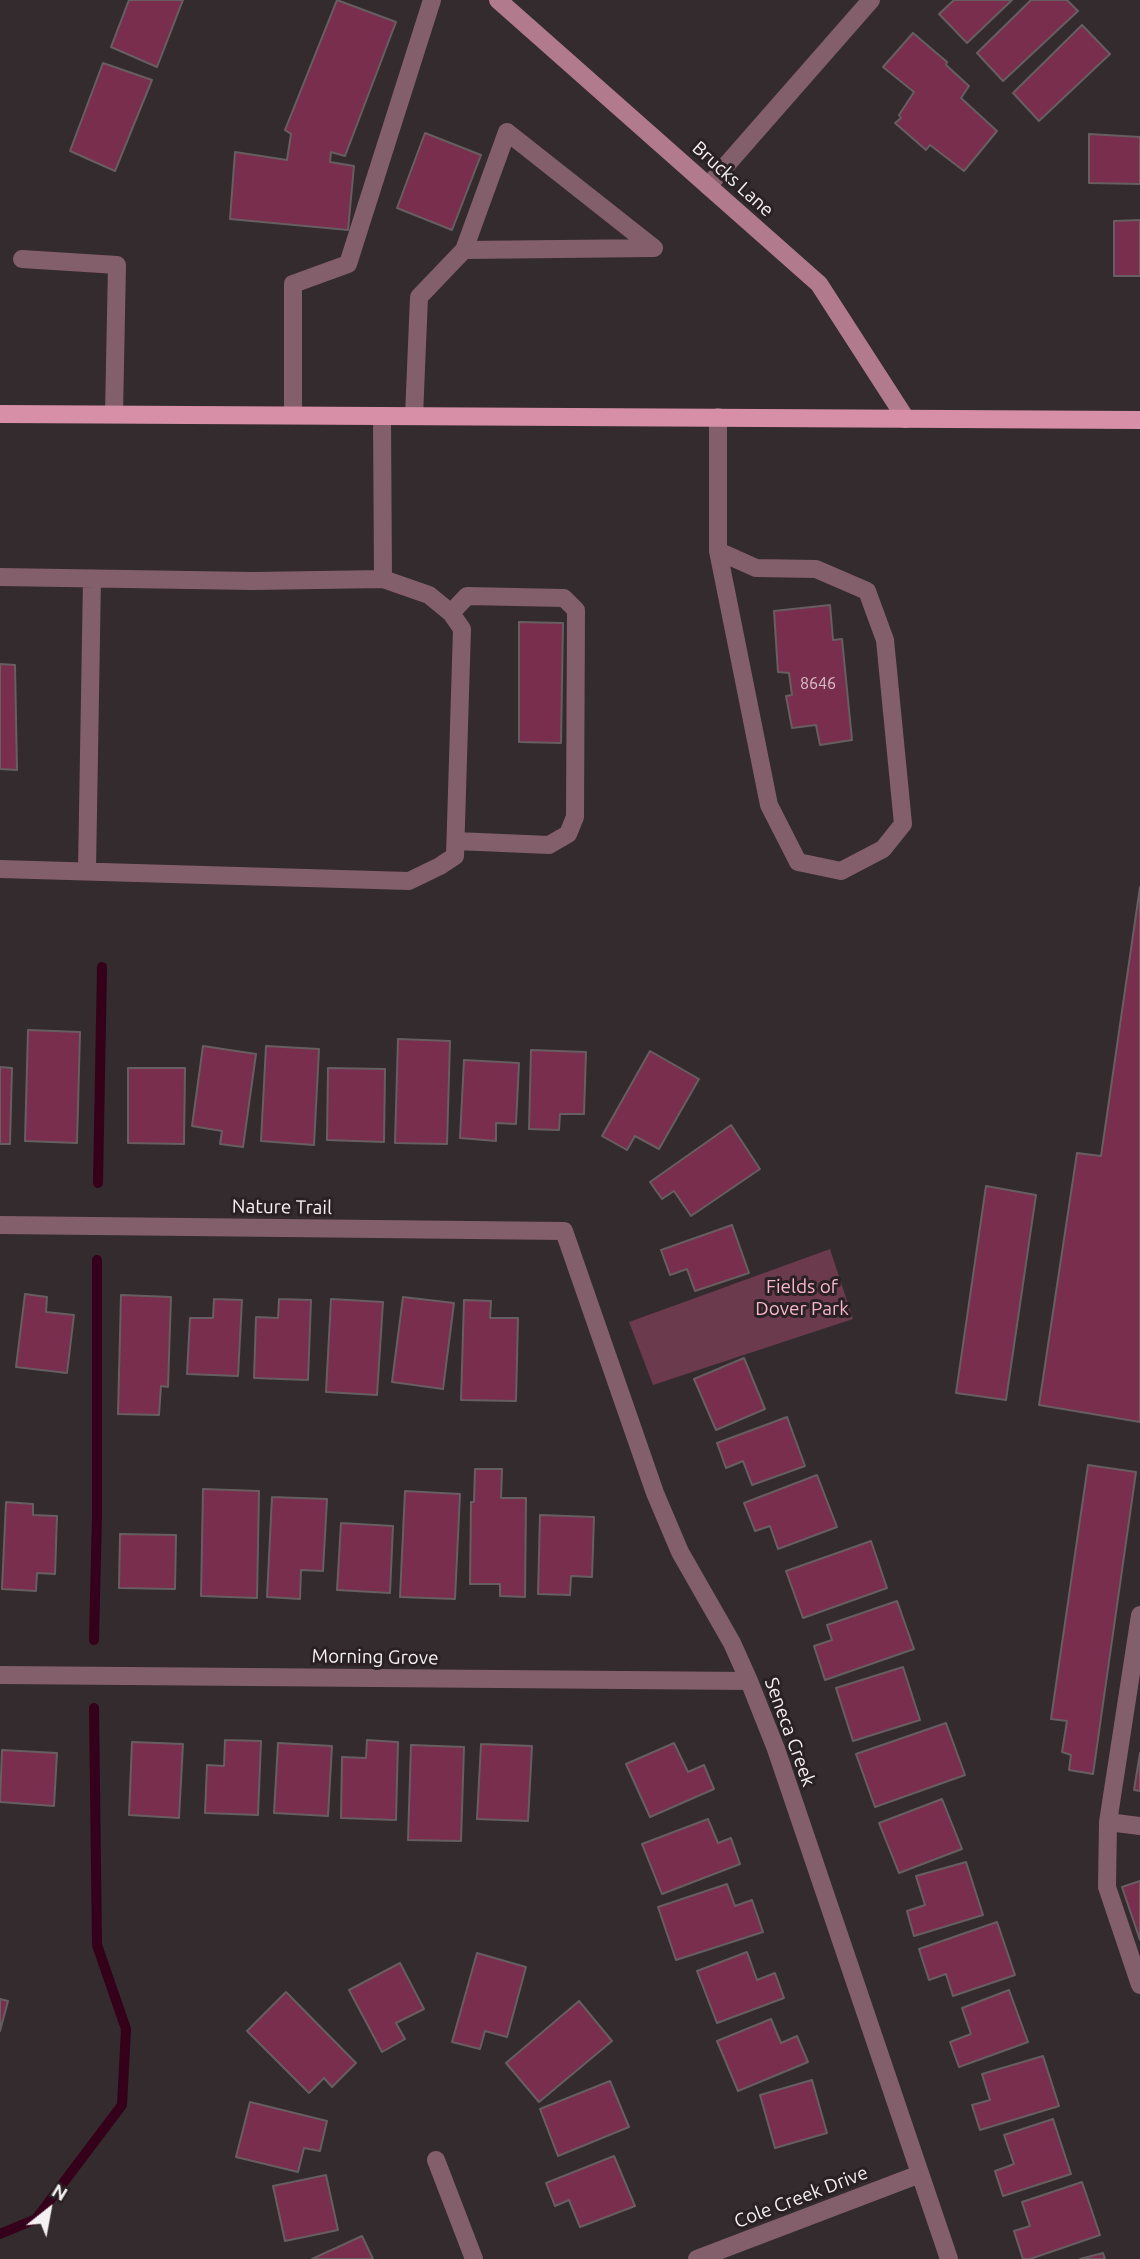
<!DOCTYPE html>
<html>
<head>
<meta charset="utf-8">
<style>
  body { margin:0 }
  #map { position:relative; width:1140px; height:2259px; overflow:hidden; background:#332b2d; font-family:Ubuntu,sans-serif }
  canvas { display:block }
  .north { position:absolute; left:14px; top:2175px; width:70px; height:70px; -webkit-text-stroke:5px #292124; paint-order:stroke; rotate:31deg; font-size:19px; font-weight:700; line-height:28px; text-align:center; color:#f5f0f1 }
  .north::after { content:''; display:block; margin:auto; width:24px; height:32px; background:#f5f0f1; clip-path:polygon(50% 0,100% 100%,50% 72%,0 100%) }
</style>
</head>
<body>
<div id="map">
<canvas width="1140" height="2259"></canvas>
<div class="north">N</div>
</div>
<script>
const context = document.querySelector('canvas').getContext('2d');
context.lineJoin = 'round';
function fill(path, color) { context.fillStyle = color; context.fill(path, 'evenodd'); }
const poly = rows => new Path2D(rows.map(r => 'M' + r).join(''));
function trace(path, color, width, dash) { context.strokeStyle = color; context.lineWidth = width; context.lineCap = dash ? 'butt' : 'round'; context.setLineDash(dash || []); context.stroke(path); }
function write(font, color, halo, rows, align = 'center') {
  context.font = font + ' Ubuntu,sans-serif'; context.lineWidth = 6; context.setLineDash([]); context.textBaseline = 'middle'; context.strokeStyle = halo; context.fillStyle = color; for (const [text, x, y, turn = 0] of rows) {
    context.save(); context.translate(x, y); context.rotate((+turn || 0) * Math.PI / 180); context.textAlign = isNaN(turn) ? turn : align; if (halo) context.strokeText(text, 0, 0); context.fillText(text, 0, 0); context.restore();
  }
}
fill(poly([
  [830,1249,853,1319,653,1385,629,1322]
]), '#6b3a4c');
trace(poly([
  [98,1183,102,967],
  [94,1640,97,1515,97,1260],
  [0,2234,36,2219,122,2105,126,2029,97,1945,94,1708]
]), '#350019', 10);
const building = poly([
  [129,0,183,0,157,67,111,47,129,0],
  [337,0,396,22,345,156,331,152,330,162,354,166,348,230,230,219,235,152,287,160,291,134,285,130,337,0],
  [954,0,1012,0,967,43,939,14,954,0],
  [1031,0,1067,0,1078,11,1003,81,977,53,1031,0],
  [1082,25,1110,54,1039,121,1013,93,1082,25],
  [913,33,947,62,946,65,969,86,961,98,997,131,964,171,930,145,926,150,895,123,901,118,899,115,914,92,883,67,913,33],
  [103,63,152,80,115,171,70,151,103,63],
  [425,133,481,155,452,230,397,208,425,133],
  [1089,134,1140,137,1140,184,1089,183,1089,134],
  [1140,220,1140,276,1114,276,1114,221,1140,220],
  [830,605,833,640,842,639,852,740,820,745,816,725,792,728,786,696,792,695,789,673,778,672,774,611,830,605],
  [519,622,563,623,561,743,519,742,519,622],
  [0,664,15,665,17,770,0,769,0,664],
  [1140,887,1140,1422,1039,1405,1077,1153,1101,1156,1140,887],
  [28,1030,80,1032,77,1143,25,1141,28,1030],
  [398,1039,450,1041,447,1144,395,1143,398,1039],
  [203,1046,256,1054,243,1147,220,1144,222,1131,192,1126,203,1046],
  [266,1046,319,1049,314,1145,261,1141,266,1046],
  [531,1050,586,1052,584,1114,560,1114,559,1130,529,1129,531,1050],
  [650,1051,699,1079,659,1149,635,1136,627,1150,602,1136,650,1051],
  [464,1060,519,1063,516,1124,496,1123,496,1141,460,1138,464,1060],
  [0,1067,12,1068,10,1144,0,1144,0,1067],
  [128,1068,185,1068,184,1144,128,1143,128,1068],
  [328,1068,385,1069,384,1142,327,1140,328,1068],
  [731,1125,760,1169,691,1216,674,1191,662,1199,650,1182,731,1125],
  [986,1186,1036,1195,1006,1400,956,1393,986,1186],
  [732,1225,749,1273,695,1291,687,1269,670,1275,661,1250,732,1225],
  [25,1294,47,1297,46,1312,74,1315,67,1373,16,1367,25,1294],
  [121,1295,171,1297,168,1387,161,1386,159,1415,118,1414,121,1295],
  [403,1297,454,1303,443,1389,392,1382,403,1297],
  [214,1299,242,1300,238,1376,187,1374,190,1318,213,1318,214,1299],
  [279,1299,311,1300,308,1380,254,1378,256,1317,278,1318,279,1299],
  [331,1299,383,1302,377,1395,326,1392,331,1299],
  [464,1300,491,1301,490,1318,518,1318,516,1401,461,1400,464,1300],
  [744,1358,765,1409,716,1430,694,1379,744,1358],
  [787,1417,805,1466,752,1485,743,1461,726,1468,717,1443,787,1417],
  [1088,1465,1136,1472,1093,1774,1069,1770,1071,1755,1062,1752,1067,1721,1051,1719,1088,1465],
  [475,1469,502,1469,501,1498,526,1498,525,1597,500,1596,500,1584,470,1584,471,1502,474,1502,475,1469],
  [817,1475,837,1527,778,1549,770,1526,755,1531,744,1503,817,1475],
  [203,1489,259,1491,257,1598,201,1596,203,1489],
  [405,1491,460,1494,455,1599,400,1597,405,1491],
  [272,1497,327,1499,323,1571,301,1570,300,1599,267,1597,272,1497],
  [6,1502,33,1504,33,1515,57,1516,55,1574,37,1573,36,1591,2,1589,6,1502],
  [540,1515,594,1517,592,1577,571,1576,570,1595,538,1594,540,1515],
  [341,1523,393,1526,390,1593,337,1590,341,1523],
  [120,1534,176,1535,175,1589,119,1588,120,1534],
  [871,1541,887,1588,803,1618,786,1571,871,1541],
  [897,1601,914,1649,825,1680,814,1646,832,1640,827,1625,897,1601],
  [903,1667,920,1720,853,1741,836,1688,903,1667],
  [946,1723,965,1775,875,1807,856,1754,946,1723],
  [225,1740,261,1741,258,1815,205,1813,207,1765,224,1766,225,1740],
  [367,1740,398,1742,396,1820,341,1818,342,1757,366,1758,367,1740],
  [132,1742,183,1744,179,1818,129,1815,132,1742],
  [278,1743,332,1746,328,1816,274,1813,278,1743],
  [674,1743,688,1772,704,1765,714,1789,650,1817,626,1764,674,1743],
  [481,1744,532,1746,528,1821,477,1819,481,1744],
  [411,1745,464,1747,461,1841,408,1840,411,1745],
  [2,1750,57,1753,54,1806,0,1802,2,1750],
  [1140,1753,1140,1791,1134,1790,1140,1753],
  [942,1799,962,1849,899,1873,879,1823,942,1799],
  [708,1819,718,1843,731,1838,740,1864,662,1894,642,1844,708,1819],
  [966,1862,983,1915,914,1936,907,1911,925,1905,916,1876,966,1862],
  [1140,1881,1140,1940,1122,1887,1140,1881],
  [727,1884,735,1906,752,1900,763,1932,676,1960,658,1907,727,1884],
  [997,1922,1015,1975,953,1996,946,1974,929,1980,919,1949,997,1922],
  [747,1952,757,1980,775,1973,784,1998,717,2023,697,1971,747,1952],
  [477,1953,526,1967,507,2037,485,2031,480,2049,452,2042,477,1953],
  [400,1963,424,2009,396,2023,405,2039,382,2052,349,1990,400,1963],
  [1009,1990,1028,2042,959,2067,950,2042,971,2034,962,2008,1009,1990],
  [286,1992,356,2063,332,2087,324,2078,309,2093,247,2031,286,1992],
  [0,1999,8,2001,0,2031,0,1999],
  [579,2001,612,2041,539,2102,506,2063,579,2001],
  [771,2019,781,2043,797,2036,808,2062,738,2091,717,2041,771,2019],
  [1043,2056,1059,2106,980,2130,972,2105,990,2100,982,2074,1043,2056],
  [812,2080,827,2133,775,2148,760,2095,812,2080],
  [610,2081,629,2127,558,2156,540,2109,610,2081],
  [250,2102,327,2121,320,2151,304,2148,298,2172,236,2157,250,2102],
  [1053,2119,1071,2174,1003,2196,995,2171,1014,2164,1004,2135,1053,2119],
  [614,2156,635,2206,580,2227,569,2200,555,2206,546,2183,614,2156],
  [326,2175,338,2230,285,2241,273,2186,326,2175],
  [1082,2182,1100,2235,1030,2259,1023,2259,1014,2231,1030,2226,1022,2202,1082,2182],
  [362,2236,373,2259,312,2259,362,2236],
  [1103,2253,1105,2259,1080,2259,1103,2253]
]);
fill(building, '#782e4c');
trace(building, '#675e61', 2);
trace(poly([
  [708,186,871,0],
  [22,259,117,265,114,414],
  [293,415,293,284,348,264,432,0],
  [414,416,419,297,464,250,507,132,654,248,464,250],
  [718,417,718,551,756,568,816,569,867,591,885,640,903,824,883,849,841,871,798,862,769,805,718,551],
  [0,577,253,581,383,579],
  [451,613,467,596,564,598,576,610,575,817,568,834,549,845,456,841],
  [0,869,409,881,440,866,455,856,462,629,451,613,429,595,383,579,382,416],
  [87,870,92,579],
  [1140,1615,1108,1822,1140,1826],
  [1108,1822,1107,1887,1140,1985]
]), '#835f6b', 18);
trace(poly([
  [0,1225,564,1231,655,1493,680,1552,732,1643,749,1681,776,1749,949,2259],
  [0,1675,749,1681],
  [436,2160,474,2259],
  [697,2259,920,2174]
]), '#835f6b', 18);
trace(poly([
  [498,0,819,284,906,419]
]), '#b27a8d', 18);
trace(poly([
  [0,414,1140,420]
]), '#d78fa8', 18);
write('16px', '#d6c0c8', null, [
  ["8646",818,684]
]);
write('19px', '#f5f0f1', '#292124', [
  ["Brucks Lane",733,179,42],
  ["Nature Trail",282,1207,1],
  ["Morning Grove",375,1657,1],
  ["Seneca Creek",790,1732,70],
  ["Cole Creek Drive",801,2197,-21]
]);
write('19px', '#f9b6cc', '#292124', [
  ["Fields of",802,1287],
  ["Dover Park",802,1309]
]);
</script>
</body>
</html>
